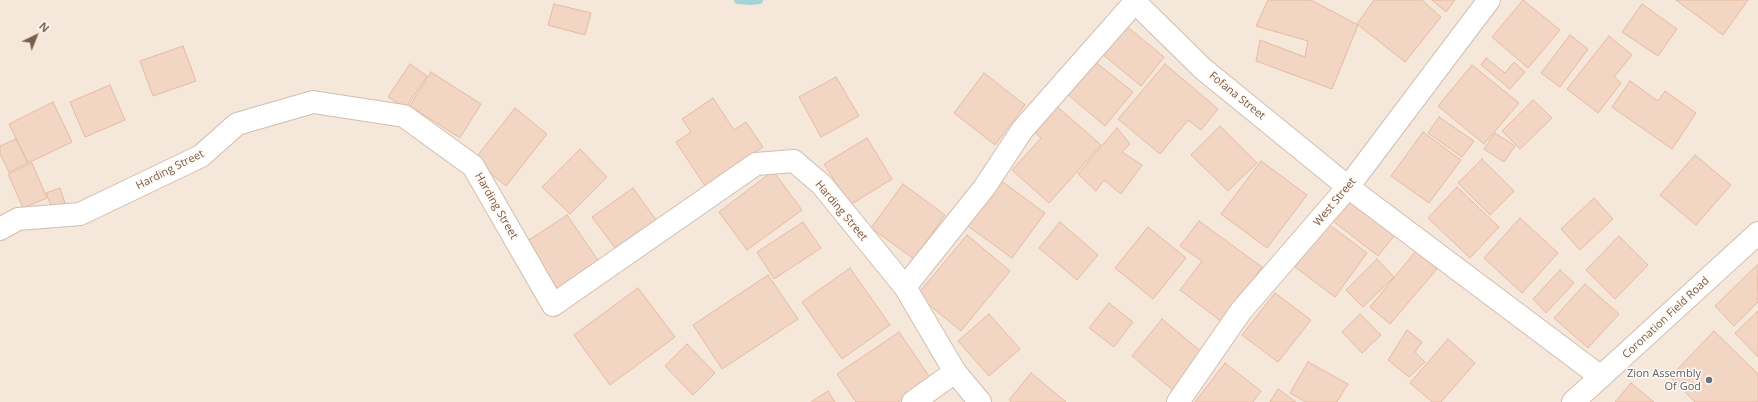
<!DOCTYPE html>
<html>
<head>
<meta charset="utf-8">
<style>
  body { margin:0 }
  #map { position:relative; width:1758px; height:402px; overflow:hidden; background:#fdf6ec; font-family:"Open Sans",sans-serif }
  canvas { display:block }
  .north { position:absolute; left:16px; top:16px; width:40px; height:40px; -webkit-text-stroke:3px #fffaf3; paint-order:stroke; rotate:43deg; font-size:11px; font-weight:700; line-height:16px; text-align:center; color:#7a5c4d }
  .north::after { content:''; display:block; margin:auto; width:14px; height:18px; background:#7a5c4d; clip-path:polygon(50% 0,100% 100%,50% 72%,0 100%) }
</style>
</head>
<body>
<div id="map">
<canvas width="1758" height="402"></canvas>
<div class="north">N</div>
</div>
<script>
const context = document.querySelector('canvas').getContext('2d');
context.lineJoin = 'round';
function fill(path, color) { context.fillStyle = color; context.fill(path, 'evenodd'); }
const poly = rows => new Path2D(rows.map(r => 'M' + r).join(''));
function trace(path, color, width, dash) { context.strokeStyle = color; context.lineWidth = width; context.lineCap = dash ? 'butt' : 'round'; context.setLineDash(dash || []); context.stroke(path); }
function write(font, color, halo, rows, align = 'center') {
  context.font = font + ' "Open Sans",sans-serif'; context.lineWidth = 3; context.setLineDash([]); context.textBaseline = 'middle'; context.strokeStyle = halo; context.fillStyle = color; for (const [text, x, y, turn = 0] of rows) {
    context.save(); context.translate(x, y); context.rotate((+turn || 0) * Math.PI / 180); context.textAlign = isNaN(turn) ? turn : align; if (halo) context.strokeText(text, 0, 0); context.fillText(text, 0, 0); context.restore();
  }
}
fill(poly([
  [0,0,1758,0,1758,402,0,402]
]), '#f5e8da');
trace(poly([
  [738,0,750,1,759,0]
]), '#a5d3da', 8);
const building = poly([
  [1268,0,1311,0,1358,25,1332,89,1256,61,1260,40,1305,57,1308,41,1256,26,1268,0],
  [1374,0,1422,0,1441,17,1405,62,1357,24,1374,0],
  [1432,0,1455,0,1446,12,1432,0],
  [1523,0,1560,30,1528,68,1492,37,1523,0],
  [1676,0,1748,0,1723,35,1676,0],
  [554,4,591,13,585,35,548,25,554,4],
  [1642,4,1677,29,1658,56,1622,32,1642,4],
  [1125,25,1164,57,1141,86,1102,54,1125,25],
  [1570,35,1588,49,1560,87,1541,73,1570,35],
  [1609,36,1632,55,1614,77,1621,83,1598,113,1567,89,1609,36],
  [183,46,196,81,153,96,140,61,183,46],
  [1486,58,1505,73,1514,62,1525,72,1510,89,1481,65,1486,58],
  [1093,60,1133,92,1105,126,1066,93,1093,60],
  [410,64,427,76,406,108,388,97,410,64],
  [1165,64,1218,109,1201,130,1188,120,1160,154,1118,119,1165,64],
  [1472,65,1519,103,1484,144,1438,106,1472,65],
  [431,72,481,104,460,138,410,106,431,72],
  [984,73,1025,105,995,145,954,113,984,73],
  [836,77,859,116,821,137,799,97,836,77],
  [1630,81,1658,101,1665,91,1696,113,1672,149,1612,107,1630,81],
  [110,85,125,120,85,137,70,102,110,85],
  [713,98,734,130,746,122,763,147,705,186,676,142,691,132,682,119,713,98],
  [1533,100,1552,118,1520,149,1502,131,1533,100],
  [53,102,72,142,28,163,9,124,53,102],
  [1052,102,1101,145,1049,203,1012,170,1041,138,1029,127,1052,102],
  [515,108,547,134,506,186,474,160,515,108],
  [1439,117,1474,141,1462,157,1428,133,1439,117],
  [1220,126,1257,163,1228,191,1191,155,1220,126],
  [1117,128,1130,144,1122,152,1142,165,1121,194,1104,180,1096,191,1078,174,1117,128],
  [1423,132,1461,160,1429,203,1391,176,1423,132],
  [1495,133,1515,146,1504,162,1484,149,1495,133],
  [867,138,892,179,850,205,824,164,867,138],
  [16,139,28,163,9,172,0,154,0,146,16,139],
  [580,149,607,177,570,214,542,187,580,149],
  [1695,155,1731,185,1696,225,1660,195,1695,155],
  [1482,159,1514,191,1490,215,1458,183,1482,159],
  [1261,161,1307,195,1267,248,1221,214,1261,161],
  [32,163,47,198,23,208,8,174,32,163],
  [773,171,802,210,747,250,719,212,773,171],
  [1000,180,1045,213,1012,258,968,226,1000,180],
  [903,184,945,215,914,259,871,228,903,184],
  [1457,187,1499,227,1470,258,1428,218,1457,187],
  [60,188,65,203,52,208,46,193,60,188],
  [633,188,656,220,615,248,592,217,633,188],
  [1352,196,1398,231,1378,256,1333,221,1352,196],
  [1594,198,1613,219,1580,250,1561,229,1594,198],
  [567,215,600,263,559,291,526,242,567,215],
  [1520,218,1558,253,1522,293,1484,258,1520,218],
  [1199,221,1262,267,1222,322,1180,290,1202,261,1180,246,1199,221],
  [803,222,821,248,774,279,757,252,803,222],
  [1060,222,1098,255,1077,280,1039,248,1060,222],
  [1327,223,1367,253,1335,297,1295,267,1327,223],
  [1148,227,1186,258,1153,299,1115,268,1148,227],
  [967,235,1010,271,961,331,917,295,967,235],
  [1619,236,1648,265,1615,299,1586,270,1619,236],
  [1416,251,1437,269,1390,324,1370,307,1416,251],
  [1377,259,1394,277,1363,307,1346,290,1377,259],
  [1757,265,1758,302,1734,326,1715,306,1757,265],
  [850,268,890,325,842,359,802,302,850,268],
  [1560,270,1574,283,1546,313,1533,299,1560,270],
  [768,275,798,319,722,369,693,325,768,275],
  [1585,284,1619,314,1588,348,1554,318,1585,284],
  [638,288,675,337,610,385,574,335,638,288],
  [1275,293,1311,320,1278,362,1242,335,1275,293],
  [1109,303,1133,322,1114,347,1089,328,1109,303],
  [1758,311,1758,357,1735,333,1758,311],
  [989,314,1020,349,989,376,958,341,989,314],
  [1360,314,1381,335,1362,353,1342,332,1360,314],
  [1162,319,1204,354,1174,391,1132,356,1162,319],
  [1407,330,1422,342,1415,352,1425,362,1409,377,1388,360,1407,330],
  [1714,331,1758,374,1758,402,1695,402,1670,377,1714,331],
  [899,332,931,379,898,402,856,402,837,374,899,332],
  [1448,339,1475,363,1441,402,1432,402,1410,383,1448,339],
  [687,344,715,373,693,395,665,366,687,344],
  [1308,362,1348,384,1337,402,1306,402,1290,393,1308,362],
  [1225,363,1261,391,1253,402,1195,402,1225,363],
  [1031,373,1066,402,1011,402,1009,400,1031,373],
  [1631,383,1654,402,1615,402,1631,383],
  [1278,389,1296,402,1270,402,1278,389],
  [828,391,835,402,811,402,828,391]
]);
fill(building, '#f3d5c3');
trace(building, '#e6bba3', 1);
const street = poly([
  [1133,0,1202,68,1348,187,1601,377],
  [0,229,18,219,80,214,201,156,237,124,313,102,404,116,473,166,553,305,756,164,794,161,822,185,905,287,955,372,980,402],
  [905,287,984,188,1023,129,1135,2],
  [913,402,955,372],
  [1178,402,1241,311,1348,187,1489,0],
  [1573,402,1758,233]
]);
trace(street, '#d1beb0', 24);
trace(street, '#fff', 22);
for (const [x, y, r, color] of [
  [1709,380,4,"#6b7280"]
]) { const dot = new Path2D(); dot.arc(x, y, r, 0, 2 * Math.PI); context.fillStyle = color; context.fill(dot); trace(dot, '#fffaf3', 1.5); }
write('11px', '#7a5c4d', '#fffaf3', [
  ["Fofana Street",1237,96,39],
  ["Harding Street",170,170,-27],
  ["West Street",1335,202,-50],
  ["Harding Street",496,206,60],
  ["Harding Street",841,211,50],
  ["Coronation Field Road",1666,318,-43]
]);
write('11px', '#5b616d', '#fffaf3', [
  ["Zion Assembly",1701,374],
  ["Of God",1701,387]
], 'right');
</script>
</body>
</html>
